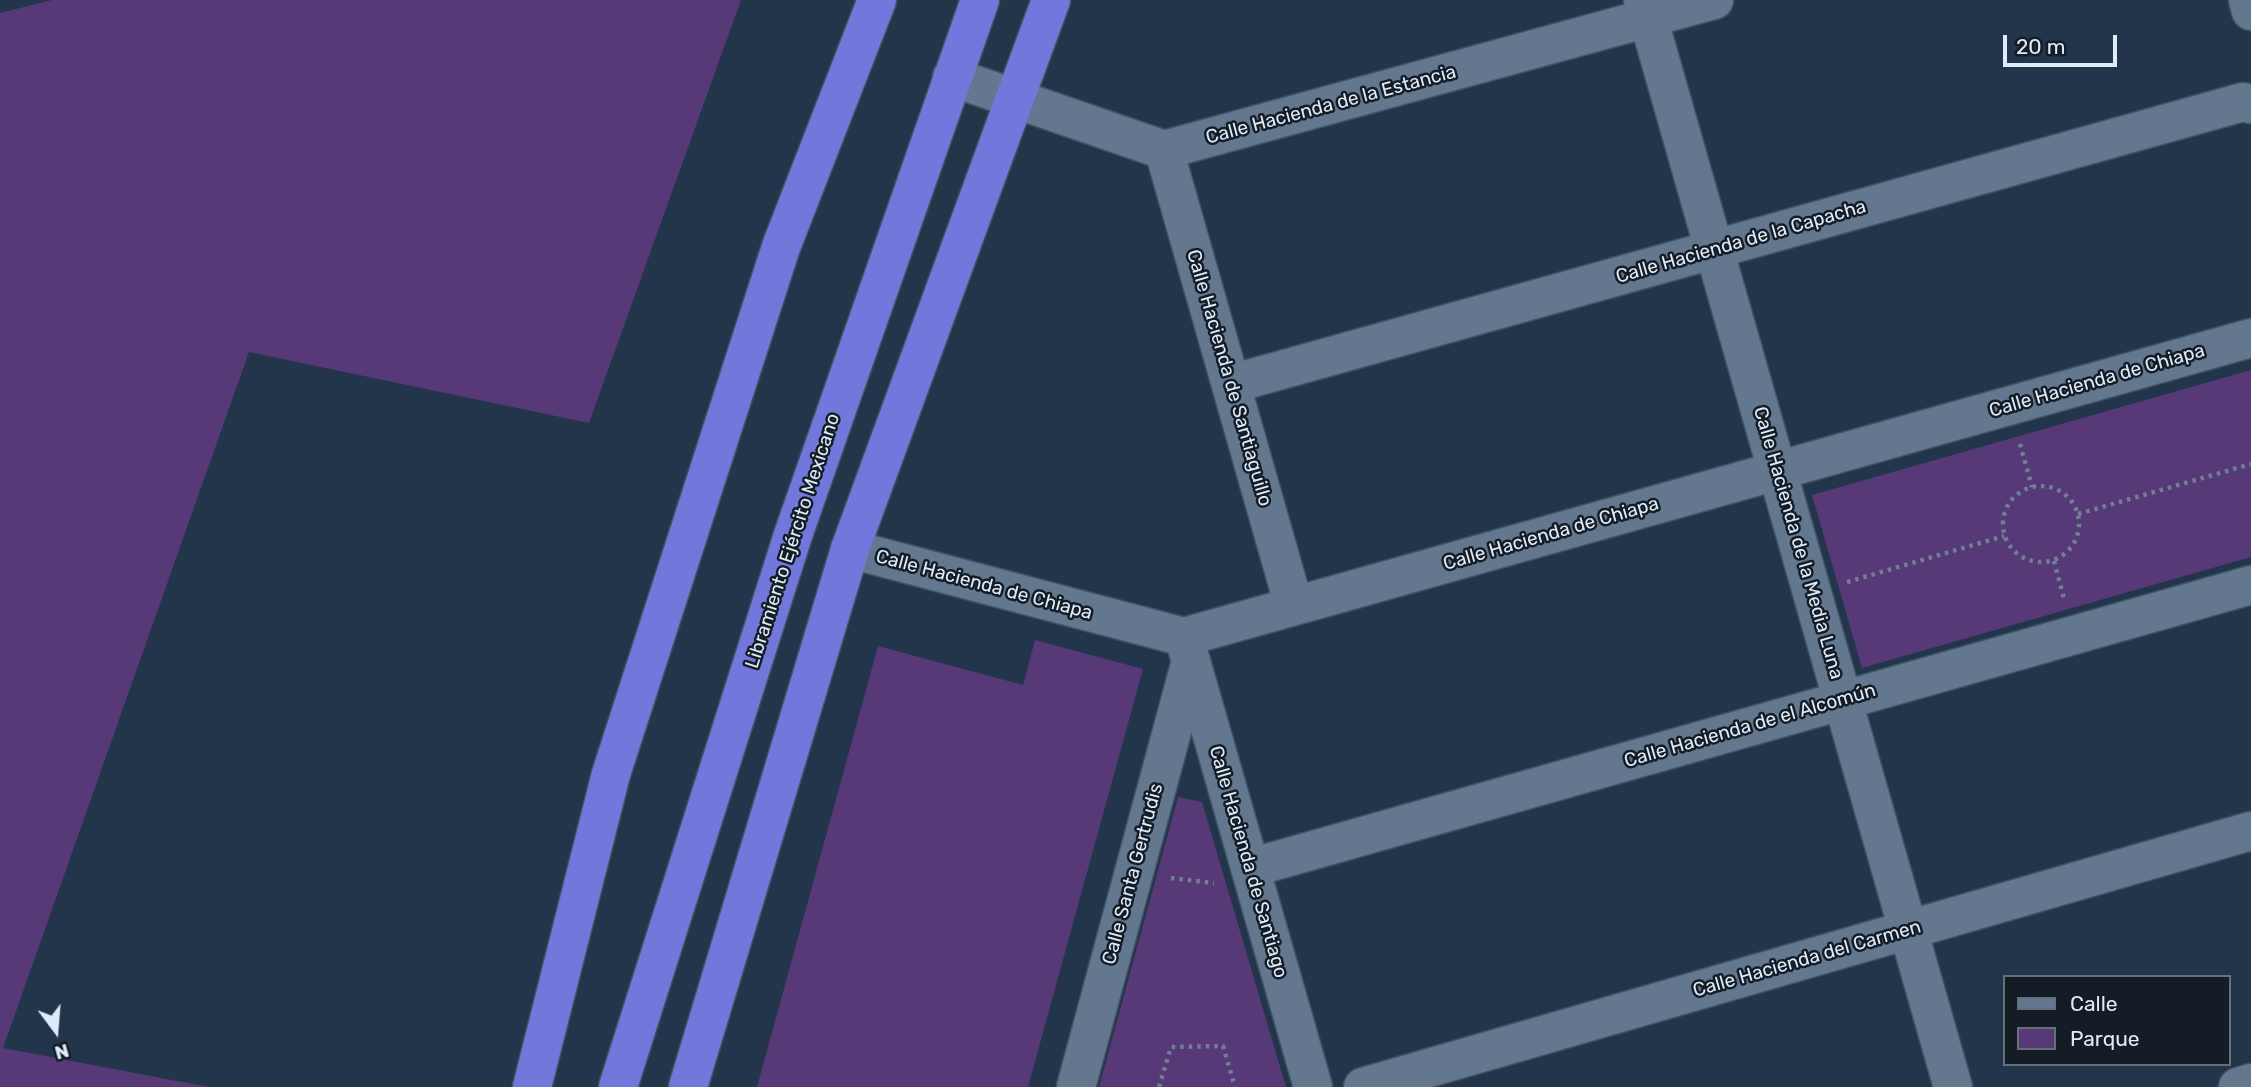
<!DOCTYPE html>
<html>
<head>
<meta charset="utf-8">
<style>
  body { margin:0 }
  #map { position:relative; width:2251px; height:1087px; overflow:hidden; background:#23354b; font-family:Rubik,sans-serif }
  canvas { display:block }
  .legend { position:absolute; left:2003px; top:975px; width:228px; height:91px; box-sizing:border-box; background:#141c26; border:2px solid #666f7a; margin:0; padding:9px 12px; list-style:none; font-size:21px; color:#e0ebf9 }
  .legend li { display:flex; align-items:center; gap:14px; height:35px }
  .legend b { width:35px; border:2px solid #666f7a }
  .north { position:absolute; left:21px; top:996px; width:70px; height:70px; -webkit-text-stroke:5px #141c26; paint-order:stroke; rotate:164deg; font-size:19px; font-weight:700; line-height:28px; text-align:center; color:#e0ebf9 }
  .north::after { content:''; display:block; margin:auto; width:24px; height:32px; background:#e0ebf9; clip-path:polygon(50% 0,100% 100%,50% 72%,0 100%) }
  .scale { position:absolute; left:2003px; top:35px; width:114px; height:32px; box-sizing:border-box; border:4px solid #e0ebf9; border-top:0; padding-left:9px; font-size:21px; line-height:24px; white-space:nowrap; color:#e0ebf9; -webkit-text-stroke:5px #141c26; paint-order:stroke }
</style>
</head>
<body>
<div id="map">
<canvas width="2251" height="1087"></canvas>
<ul class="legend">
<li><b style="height:9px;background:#63778f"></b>Calle</li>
<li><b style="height:19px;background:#563976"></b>Parque</li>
</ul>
<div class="north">N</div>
<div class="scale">20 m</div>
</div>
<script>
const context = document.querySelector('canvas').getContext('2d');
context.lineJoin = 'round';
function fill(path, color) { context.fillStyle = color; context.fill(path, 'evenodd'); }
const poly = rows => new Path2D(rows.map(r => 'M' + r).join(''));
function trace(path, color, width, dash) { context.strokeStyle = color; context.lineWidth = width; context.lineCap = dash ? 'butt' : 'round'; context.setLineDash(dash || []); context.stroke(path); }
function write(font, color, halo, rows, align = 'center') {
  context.font = font + ' Rubik,sans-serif'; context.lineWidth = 5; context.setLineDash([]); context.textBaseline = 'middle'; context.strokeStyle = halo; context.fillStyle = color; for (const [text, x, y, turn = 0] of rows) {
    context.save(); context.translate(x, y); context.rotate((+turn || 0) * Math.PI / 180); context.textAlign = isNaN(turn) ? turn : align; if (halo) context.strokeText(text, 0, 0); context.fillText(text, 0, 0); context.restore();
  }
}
fill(poly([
  [52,0,741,0,589,423,249,352,3,1048,209,1087,0,1087,0,13],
  [2251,370,2251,557,1862,668,1812,495],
  [1035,640,1143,669,1028,1087,757,1087,878,646,1023,685],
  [1178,797,1202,802,1286,1087,1099,1087]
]), '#563976');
const minor = poly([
  [1643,0,1953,1087],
  [2248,0,2251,11],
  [952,77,1164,150,1714,0],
  [1164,150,1294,606],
  [1231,384,2243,102,2251,104],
  [850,549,1184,637,2251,338],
  [1184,637,1313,1087],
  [1250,868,2251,585],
  [1076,1087,1191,661],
  [1363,1087,2251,831],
  [2238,1087,2251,1083]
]);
const trunk = poly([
  [532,1087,611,774,781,247,877,0],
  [618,1087,793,535,980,0],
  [688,1087,850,549,1051,0]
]);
trace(minor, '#425264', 41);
trace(trunk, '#425264', 41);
trace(poly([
  [2020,444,2032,487],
  '2003 524a38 38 0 1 1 76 0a38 38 0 1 1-76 0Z',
  [2078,514,2251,464],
  [2054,561,2064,599],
  [1847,582,2004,536],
  [1171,878,1214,883],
  [1159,1087,1171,1047,1223,1046,1235,1087]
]), '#707f92', 4.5, [3.5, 5]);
trace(minor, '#63778f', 38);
trace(trunk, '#7278db', 38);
write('19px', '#e0ebf9', '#141c26', [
  ["Calle Hacienda de la Estancia",1331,105,-15],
  ["Calle Hacienda de la Capacha",1741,242,-16],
  ["Calle Hacienda de Santiaguillo",1229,378,74],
  ["Calle Hacienda de Chiapa",2097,381,-16],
  ["Calle Hacienda de Chiapa",1551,534,-16],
  ["Libramiento Ejército Mexicano",793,541,-72],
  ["Calle Hacienda de la Media Luna",1798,543,74],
  ["Calle Hacienda de Chiapa",984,585,15],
  ["Calle Hacienda de el Alcomún",1750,726,-16],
  ["Calle Hacienda de Santiago",1248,862,74],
  ["Calle Santa Gertrudis",1133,874,-75],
  ["Calle Hacienda del Carmen",1807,959,-16]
]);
</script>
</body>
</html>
